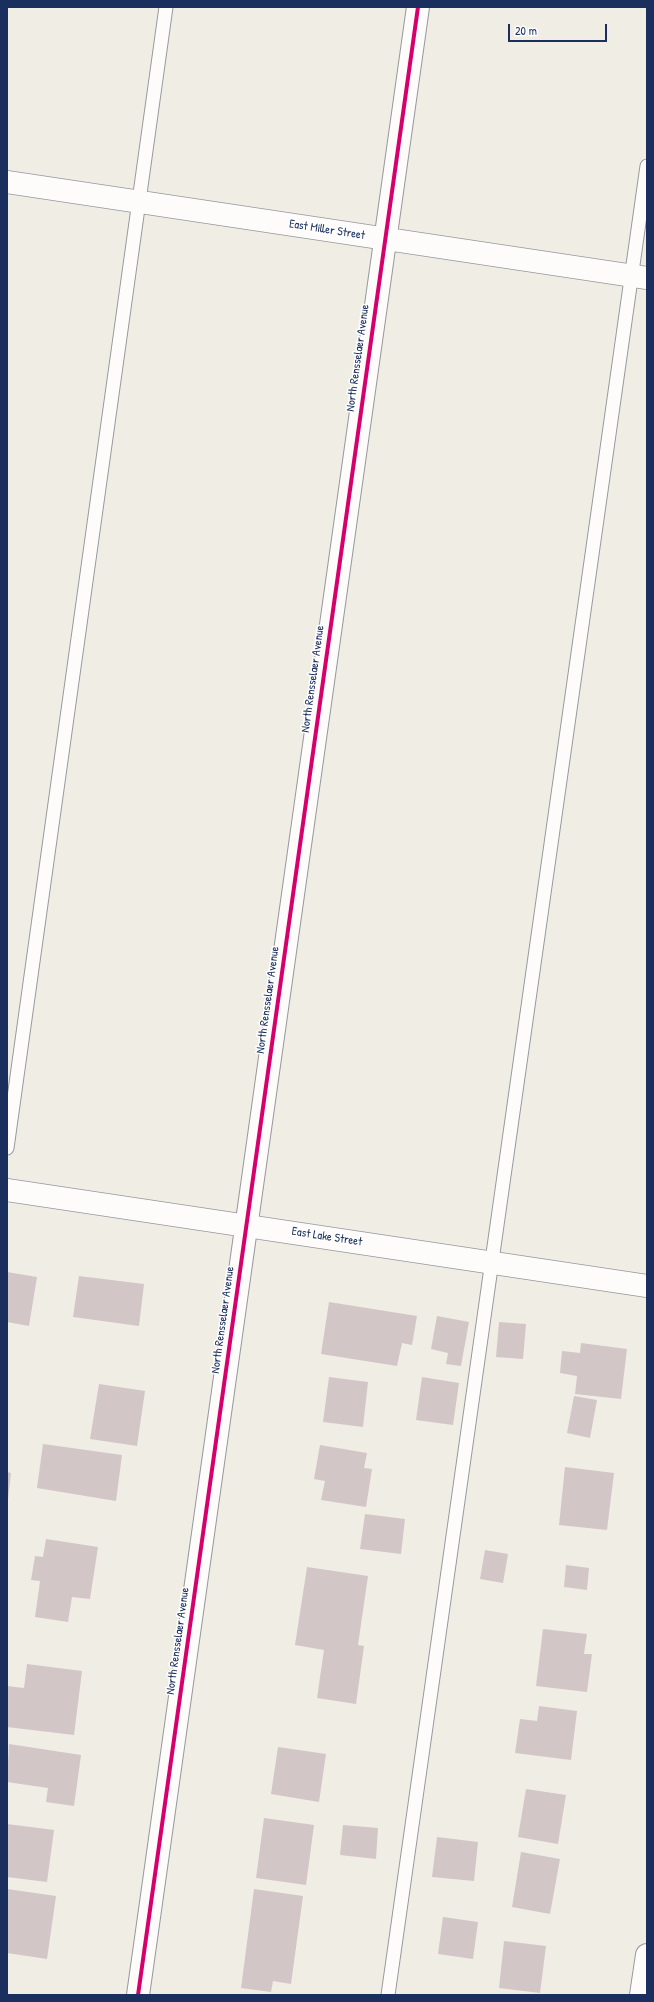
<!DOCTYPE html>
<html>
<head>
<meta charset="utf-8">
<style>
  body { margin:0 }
  #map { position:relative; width:654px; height:2002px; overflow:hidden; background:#f0ede5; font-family:"Patrick Hand",sans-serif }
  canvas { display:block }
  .frame { position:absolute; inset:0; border:8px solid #1b2f5e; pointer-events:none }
  .scale { position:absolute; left:508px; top:24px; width:99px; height:18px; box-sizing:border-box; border:2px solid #1b2f5e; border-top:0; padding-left:5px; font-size:12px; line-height:14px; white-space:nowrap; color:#1b2f5e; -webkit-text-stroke:3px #fff; paint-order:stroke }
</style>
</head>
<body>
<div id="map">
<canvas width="654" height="2002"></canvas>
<div class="frame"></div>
<div class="scale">20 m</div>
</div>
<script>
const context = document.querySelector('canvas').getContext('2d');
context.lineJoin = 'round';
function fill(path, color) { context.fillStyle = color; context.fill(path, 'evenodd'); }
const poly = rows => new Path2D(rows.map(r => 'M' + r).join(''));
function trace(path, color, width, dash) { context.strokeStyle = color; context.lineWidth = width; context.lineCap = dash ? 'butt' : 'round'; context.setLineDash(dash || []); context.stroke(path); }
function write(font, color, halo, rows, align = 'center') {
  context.font = font + ' "Patrick Hand",sans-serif'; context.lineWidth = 3; context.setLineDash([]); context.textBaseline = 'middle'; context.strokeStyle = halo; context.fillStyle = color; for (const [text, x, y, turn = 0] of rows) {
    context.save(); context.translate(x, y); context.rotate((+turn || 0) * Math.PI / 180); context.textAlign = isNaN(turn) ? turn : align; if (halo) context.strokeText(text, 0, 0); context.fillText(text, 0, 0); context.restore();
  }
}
fill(poly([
  [7,1272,37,1277,29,1326,7,1322],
  [79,1276,144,1284,139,1326,73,1317],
  [329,1302,417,1316,412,1345,402,1343,397,1366,321,1354],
  [437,1316,469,1322,461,1366,446,1364,448,1353,431,1349],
  [499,1322,526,1324,523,1359,496,1357],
  [581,1343,627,1349,621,1399,575,1394,577,1376,560,1373,562,1351,580,1353],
  [329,1377,368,1382,363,1427,323,1422],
  [422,1377,459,1383,453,1425,416,1420],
  [99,1384,145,1391,137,1446,90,1439],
  [574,1396,597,1400,590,1438,567,1433],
  [43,1444,122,1455,116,1501,37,1488],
  [320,1445,367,1453,364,1468,372,1469,366,1507,321,1500,325,1481,314,1479],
  [565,1467,614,1473,607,1530,559,1525],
  [7,1472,11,1473,8,1499,7,1499],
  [365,1514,405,1519,401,1554,360,1549],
  [46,1539,98,1547,90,1599,72,1597,68,1622,35,1617,40,1581,31,1580,35,1556,43,1557],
  [485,1550,508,1554,503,1583,480,1579],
  [566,1565,589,1568,587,1590,564,1587],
  [307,1567,368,1576,358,1645,364,1646,356,1704,317,1698,324,1650,295,1645],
  [543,1629,587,1634,584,1654,592,1654,587,1692,536,1686],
  [27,1664,82,1671,74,1735,7,1727,7,1686,24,1688],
  [539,1706,577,1711,571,1760,515,1753,520,1719,537,1721],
  [9,1744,81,1755,74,1806,46,1802,48,1788,7,1782],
  [278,1747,326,1754,319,1802,271,1794],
  [526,1789,566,1795,558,1844,518,1837],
  [264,1818,314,1825,306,1885,256,1878],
  [7,1824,54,1830,47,1882,7,1877],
  [343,1825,378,1828,376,1859,340,1855],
  [437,1837,478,1842,474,1881,432,1877],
  [521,1852,560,1859,550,1914,512,1907],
  [7,1889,56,1896,47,1959,7,1953],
  [254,1889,303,1896,291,1984,273,1981,271,1992,241,1988],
  [443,1917,478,1922,473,1959,438,1954],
  [504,1941,546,1946,540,1993,499,1988]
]), '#d3c6c7');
const lane = poly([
  [7,1148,166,7],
  [388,1995,647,166]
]);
const street = poly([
  [7,182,647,278],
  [138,1995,418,7],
  [641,1995,647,1955]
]);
const secondary = poly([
  [7,1190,647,1286]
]);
trace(lane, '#97989c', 15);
trace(street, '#97989c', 24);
trace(secondary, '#97989c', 24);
trace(lane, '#fdfcfb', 13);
trace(street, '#fdfcfb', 22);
trace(secondary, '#fdfcfb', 22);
trace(poly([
  [138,1995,418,7]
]), '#d6006c', 4);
write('12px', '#1b2f5e', '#fff', [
  ["East Miller Street",327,230,9],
  ["North Rensselaer Avenue",358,358,-82],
  ["North Rensselaer Avenue",313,679,-82],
  ["North Rensselaer Avenue",268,1000,-82],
  ["East Lake Street",327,1237,9],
  ["North Rensselaer Avenue",223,1320,-82],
  ["North Rensselaer Avenue",178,1641,-82]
]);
</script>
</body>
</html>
